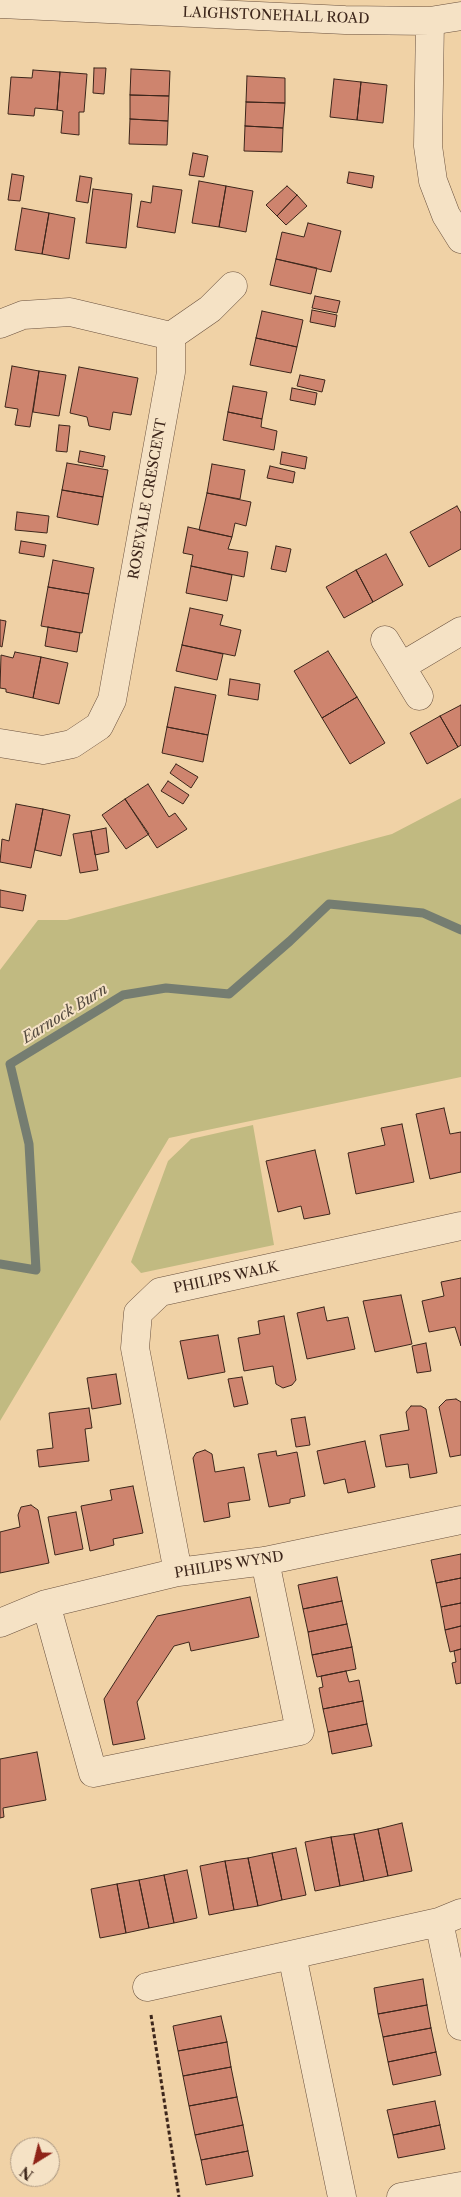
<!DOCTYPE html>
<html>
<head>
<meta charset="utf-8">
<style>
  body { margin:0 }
  #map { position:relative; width:461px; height:2197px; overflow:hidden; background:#f0d2a6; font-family:"Libre Caslon Text",serif }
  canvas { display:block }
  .north { position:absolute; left:10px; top:2137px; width:50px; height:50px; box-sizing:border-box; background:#f5e2c5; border:1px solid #ab9781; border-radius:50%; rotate:216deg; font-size:14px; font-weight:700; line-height:20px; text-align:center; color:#3d261b }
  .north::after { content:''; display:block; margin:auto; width:18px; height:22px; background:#8f2418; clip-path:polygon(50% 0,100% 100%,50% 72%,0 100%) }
</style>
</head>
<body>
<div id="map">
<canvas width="461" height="2197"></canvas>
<div class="north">N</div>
</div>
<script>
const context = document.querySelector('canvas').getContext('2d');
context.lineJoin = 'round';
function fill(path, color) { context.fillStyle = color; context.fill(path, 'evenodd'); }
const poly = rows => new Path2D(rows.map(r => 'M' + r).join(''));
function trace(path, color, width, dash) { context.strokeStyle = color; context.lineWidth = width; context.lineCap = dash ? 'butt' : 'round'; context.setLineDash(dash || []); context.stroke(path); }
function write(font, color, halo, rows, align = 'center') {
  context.font = font + ' "Libre Caslon Text",serif'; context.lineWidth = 4; context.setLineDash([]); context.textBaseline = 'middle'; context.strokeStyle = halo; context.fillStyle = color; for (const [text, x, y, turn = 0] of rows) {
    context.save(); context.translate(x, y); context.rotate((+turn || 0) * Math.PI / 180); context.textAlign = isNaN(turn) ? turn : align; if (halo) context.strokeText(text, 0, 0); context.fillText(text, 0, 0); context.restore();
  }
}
fill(poly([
  [461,798,461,1077,169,1138,0,1421,0,970,38,920,67,920,392,834],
  [253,1125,274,1245,141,1273,131,1262,168,1161,191,1139]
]), '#c1ba81');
trace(poly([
  [0,1264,36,1270,29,1144,10,1064,123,995,166,988,229,994,290,941,329,904,423,913,461,930]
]), '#757d71', 9);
const building = poly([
  [94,68,106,68,104,94,93,93,94,68],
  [131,69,170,71,169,96,130,95,131,69],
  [33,70,60,72,57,110,35,108,34,116,8,114,11,77,32,78,33,70],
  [60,72,87,74,84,112,79,112,79,135,61,133,63,111,57,110,60,72],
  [247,76,285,78,285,103,246,102,247,76],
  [334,79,361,82,357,120,330,117,334,79],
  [361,82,387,85,383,123,357,120,361,82],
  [130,95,169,96,168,121,130,119,130,95],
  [246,102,285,103,283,128,245,126,246,102],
  [130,119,168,121,167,145,129,144,130,119],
  [245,126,283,128,282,152,244,151,245,126],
  [193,153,208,156,204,177,189,175,193,153],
  [349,172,374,176,372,188,347,183,349,172],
  [12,174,24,176,20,201,8,200,12,174],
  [80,176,92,178,88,203,76,201,80,176],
  [199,181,226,186,219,227,192,223,199,181],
  [153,186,182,190,175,233,137,227,141,201,151,203,153,186],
  [226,186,253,191,246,232,219,227,226,186],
  [287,186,297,195,277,216,266,205,287,186],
  [93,189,132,194,126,248,86,243,93,189],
  [297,195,307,206,286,225,277,216,297,195],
  [22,208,49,213,42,254,15,250,22,208],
  [49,213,75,218,69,259,42,254,49,213],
  [308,223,341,231,331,272,276,259,282,232,304,237,308,223],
  [276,259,317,268,311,294,270,285,276,259],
  [315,296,340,301,337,313,312,308,315,296],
  [312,310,337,315,335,327,310,322,312,310],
  [262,311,303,320,297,347,256,338,262,311],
  [256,338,297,347,291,373,250,365,256,338],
  [12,366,39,371,30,427,15,425,18,409,5,407,12,366],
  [79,367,138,378,131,415,113,412,110,430,89,426,87,417,70,413,79,367],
  [39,371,66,375,59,416,33,412,39,371],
  [300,375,325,380,322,392,297,386,300,375],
  [233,386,267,392,262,419,228,412,233,386],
  [292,388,317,393,315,405,290,400,292,388],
  [228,412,262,419,261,427,277,431,274,450,223,440,228,412],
  [59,425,70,426,67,452,56,451,59,425],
  [80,451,105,456,103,467,78,462,80,451],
  [282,452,307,457,305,469,280,464,282,452],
  [67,463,108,470,103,497,62,490,67,463],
  [212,464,245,470,240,499,207,493,212,464],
  [270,466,295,472,293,483,267,478,270,466],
  [62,490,103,497,98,525,57,517,62,490],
  [207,493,251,502,246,526,235,523,232,537,199,530,207,493],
  [457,506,461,513,461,549,429,567,410,532,457,506],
  [17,512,49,516,47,533,15,530,17,512],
  [188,527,232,537,228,549,248,552,244,577,191,566,193,555,183,553,188,527],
  [21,541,46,545,44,557,19,553,21,541],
  [276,546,291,549,286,572,271,569,276,546],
  [386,554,403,585,373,602,356,570,386,554],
  [53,560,94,568,89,594,48,587,53,560],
  [191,566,232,575,227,601,186,593,191,566],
  [356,570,373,602,344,618,326,587,356,570],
  [48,587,89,594,82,633,41,626,48,587],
  [190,608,223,615,220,625,241,630,235,656,182,645,190,608],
  [0,620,6,621,2,647,0,646,0,620],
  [48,627,80,633,77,652,45,646,48,627],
  [182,645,223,654,217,680,176,671,182,645],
  [328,651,357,697,322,718,294,671,328,651],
  [15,652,41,657,33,698,6,692,6,689,0,688,1,655,13,658,15,652],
  [41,657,68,663,59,704,33,698,41,657],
  [230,679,260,684,258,700,228,695,230,679],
  [175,687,216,695,208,735,167,727,175,687],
  [357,697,385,743,350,764,322,718,357,697],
  [461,705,461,745,458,747,440,716,461,705],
  [440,716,458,747,427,764,410,733,440,716],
  [167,727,208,735,203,762,162,753,167,727],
  [176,764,198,777,191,788,170,773,176,764],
  [168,781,189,795,183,804,161,791,168,781],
  [148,784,169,817,175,813,187,829,157,848,125,799,148,784],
  [125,799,149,834,126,849,102,815,125,799],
  [16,804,43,809,31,868,0,862,2,839,9,841,16,804],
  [43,809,70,815,61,856,35,850,43,809],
  [106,828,109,852,95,855,91,831,106,828],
  [91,831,98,870,80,873,73,834,91,831],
  [0,890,26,895,23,911,0,907,0,890],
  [444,1108,450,1134,461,1132,461,1172,430,1179,416,1114,444,1108],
  [402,1124,414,1182,356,1194,348,1153,385,1145,381,1128,402,1124],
  [315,1150,330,1214,304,1219,301,1206,278,1212,266,1161,315,1150],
  [461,1278,461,1346,455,1327,429,1332,422,1301,444,1296,441,1282,461,1278],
  [401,1295,412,1344,375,1352,363,1301,401,1295],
  [324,1307,327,1321,348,1317,355,1349,307,1359,297,1313,324,1307],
  [284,1316,296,1380,292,1385,283,1388,276,1384,273,1366,244,1371,238,1338,260,1334,258,1321,284,1316],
  [218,1335,225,1372,188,1379,180,1341,218,1335],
  [426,1343,431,1371,417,1373,412,1346,426,1343],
  [116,1374,121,1404,92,1409,87,1378,116,1374],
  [242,1377,248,1404,234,1407,228,1379,242,1377],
  [456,1399,461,1402,461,1455,450,1457,439,1407,446,1400,456,1399],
  [411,1406,421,1406,426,1409,437,1473,410,1478,408,1464,386,1467,380,1435,409,1430,406,1412,411,1406],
  [89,1408,92,1428,85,1429,89,1461,39,1467,37,1450,53,1448,49,1413,89,1408],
  [305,1417,310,1445,296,1447,291,1419,305,1417],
  [365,1441,375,1487,348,1493,345,1479,324,1484,317,1451,365,1441],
  [205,1450,212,1454,215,1472,244,1467,250,1500,228,1503,230,1517,204,1522,193,1458,196,1453,205,1450],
  [276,1451,277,1456,297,1452,305,1496,290,1499,290,1503,269,1507,258,1454,276,1451],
  [133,1486,143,1533,113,1539,114,1545,90,1551,81,1506,112,1500,110,1490,133,1486],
  [31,1505,38,1510,49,1563,0,1573,0,1532,20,1527,18,1515,21,1507,31,1505],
  [76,1512,83,1549,55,1555,48,1517,76,1512],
  [461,1554,461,1578,436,1583,431,1560,461,1554],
  [337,1577,342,1601,303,1609,298,1585,337,1577],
  [461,1578,461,1603,441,1607,436,1583,461,1578],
  [250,1597,259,1637,191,1651,189,1642,174,1646,137,1702,145,1739,113,1745,104,1699,157,1616,250,1597],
  [342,1601,347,1624,308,1632,303,1609,342,1601],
  [461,1603,461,1626,445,1630,441,1607,461,1603],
  [347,1624,352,1647,312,1655,308,1632,347,1624],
  [461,1626,461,1649,450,1652,445,1630,461,1626],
  [352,1647,356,1669,317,1677,312,1655,352,1647],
  [461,1649,461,1683,456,1684,452,1663,456,1662,454,1651,461,1649],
  [346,1671,349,1682,359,1680,363,1701,323,1709,319,1688,323,1687,321,1676,346,1671],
  [363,1701,367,1724,328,1732,323,1709,363,1701],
  [367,1724,372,1746,332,1754,328,1732,367,1724],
  [37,1752,46,1800,3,1808,4,1817,0,1818,0,1759,37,1752],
  [402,1823,412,1871,388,1876,378,1829,402,1823],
  [378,1829,388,1876,364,1881,354,1834,378,1829],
  [354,1834,364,1881,340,1886,331,1837,354,1834],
  [331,1837,340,1886,315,1891,305,1842,331,1837],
  [296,1848,306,1895,282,1900,272,1853,296,1848],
  [272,1853,282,1900,258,1906,248,1858,272,1853],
  [248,1858,258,1906,234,1910,225,1861,248,1858],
  [225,1861,234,1910,209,1915,200,1866,225,1861],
  [187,1870,197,1918,174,1923,164,1875,187,1870],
  [164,1875,174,1923,149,1928,139,1880,164,1875],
  [139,1880,149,1928,126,1933,117,1884,139,1880],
  [117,1884,126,1933,100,1938,91,1889,117,1884],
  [423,1979,427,2005,378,2014,374,1988,423,1979],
  [427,2005,431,2028,383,2037,378,2014,427,2005],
  [221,2016,227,2042,178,2051,173,2026,221,2016],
  [431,2028,436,2052,388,2062,383,2037,431,2028],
  [227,2042,231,2067,183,2076,178,2051,227,2042],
  [436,2052,441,2075,393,2085,388,2062,436,2052],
  [231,2067,237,2097,189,2106,183,2076,231,2067],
  [237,2097,243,2125,195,2135,189,2106,237,2097],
  [435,2101,440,2125,393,2135,387,2110,435,2101],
  [243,2125,248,2151,201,2160,195,2135,243,2125],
  [440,2125,445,2149,398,2158,393,2135,440,2125],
  [248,2151,253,2176,206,2185,201,2160,248,2151]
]);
fill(building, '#ce846e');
trace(building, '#3d261b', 1);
const minor = poly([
  [0,4,345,20,430,21,461,16],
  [430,21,428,146,433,181,446,215,461,239],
  [0,324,23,315,70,312,171,336,171,372,112,700,99,726,72,744,43,750,0,743],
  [171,336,210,309,233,286],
  [385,640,419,696],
  [402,666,461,631],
  [178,1572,135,1348,138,1313,160,1292,461,1226],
  [46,1604,93,1773,300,1731,265,1561],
  [0,1623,46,1604,178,1572,265,1561,461,1520],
  [439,1922,461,2026],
  [292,1955,342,2197],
  [147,1987,439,1922,461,1913],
  [401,2197,461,2186]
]);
trace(minor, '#6a513e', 29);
trace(poly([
  [151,2015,179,2197]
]), '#3d261b', 3, [4, 2.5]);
trace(minor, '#f5e2c5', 28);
write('14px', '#3d261b', '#f5e2c5', [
  ["LAIGHSTONEHALL ROAD",276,16,2],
  ["ROSEVALE CRESCENT",148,499,-80],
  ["PHILIPS WALK",226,1278,-12],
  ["PHILIPS WYND",229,1565,-9]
]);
write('italic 15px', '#544a3f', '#f5e2c5', [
  ["Earnock Burn",65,1014,-32]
]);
</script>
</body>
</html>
